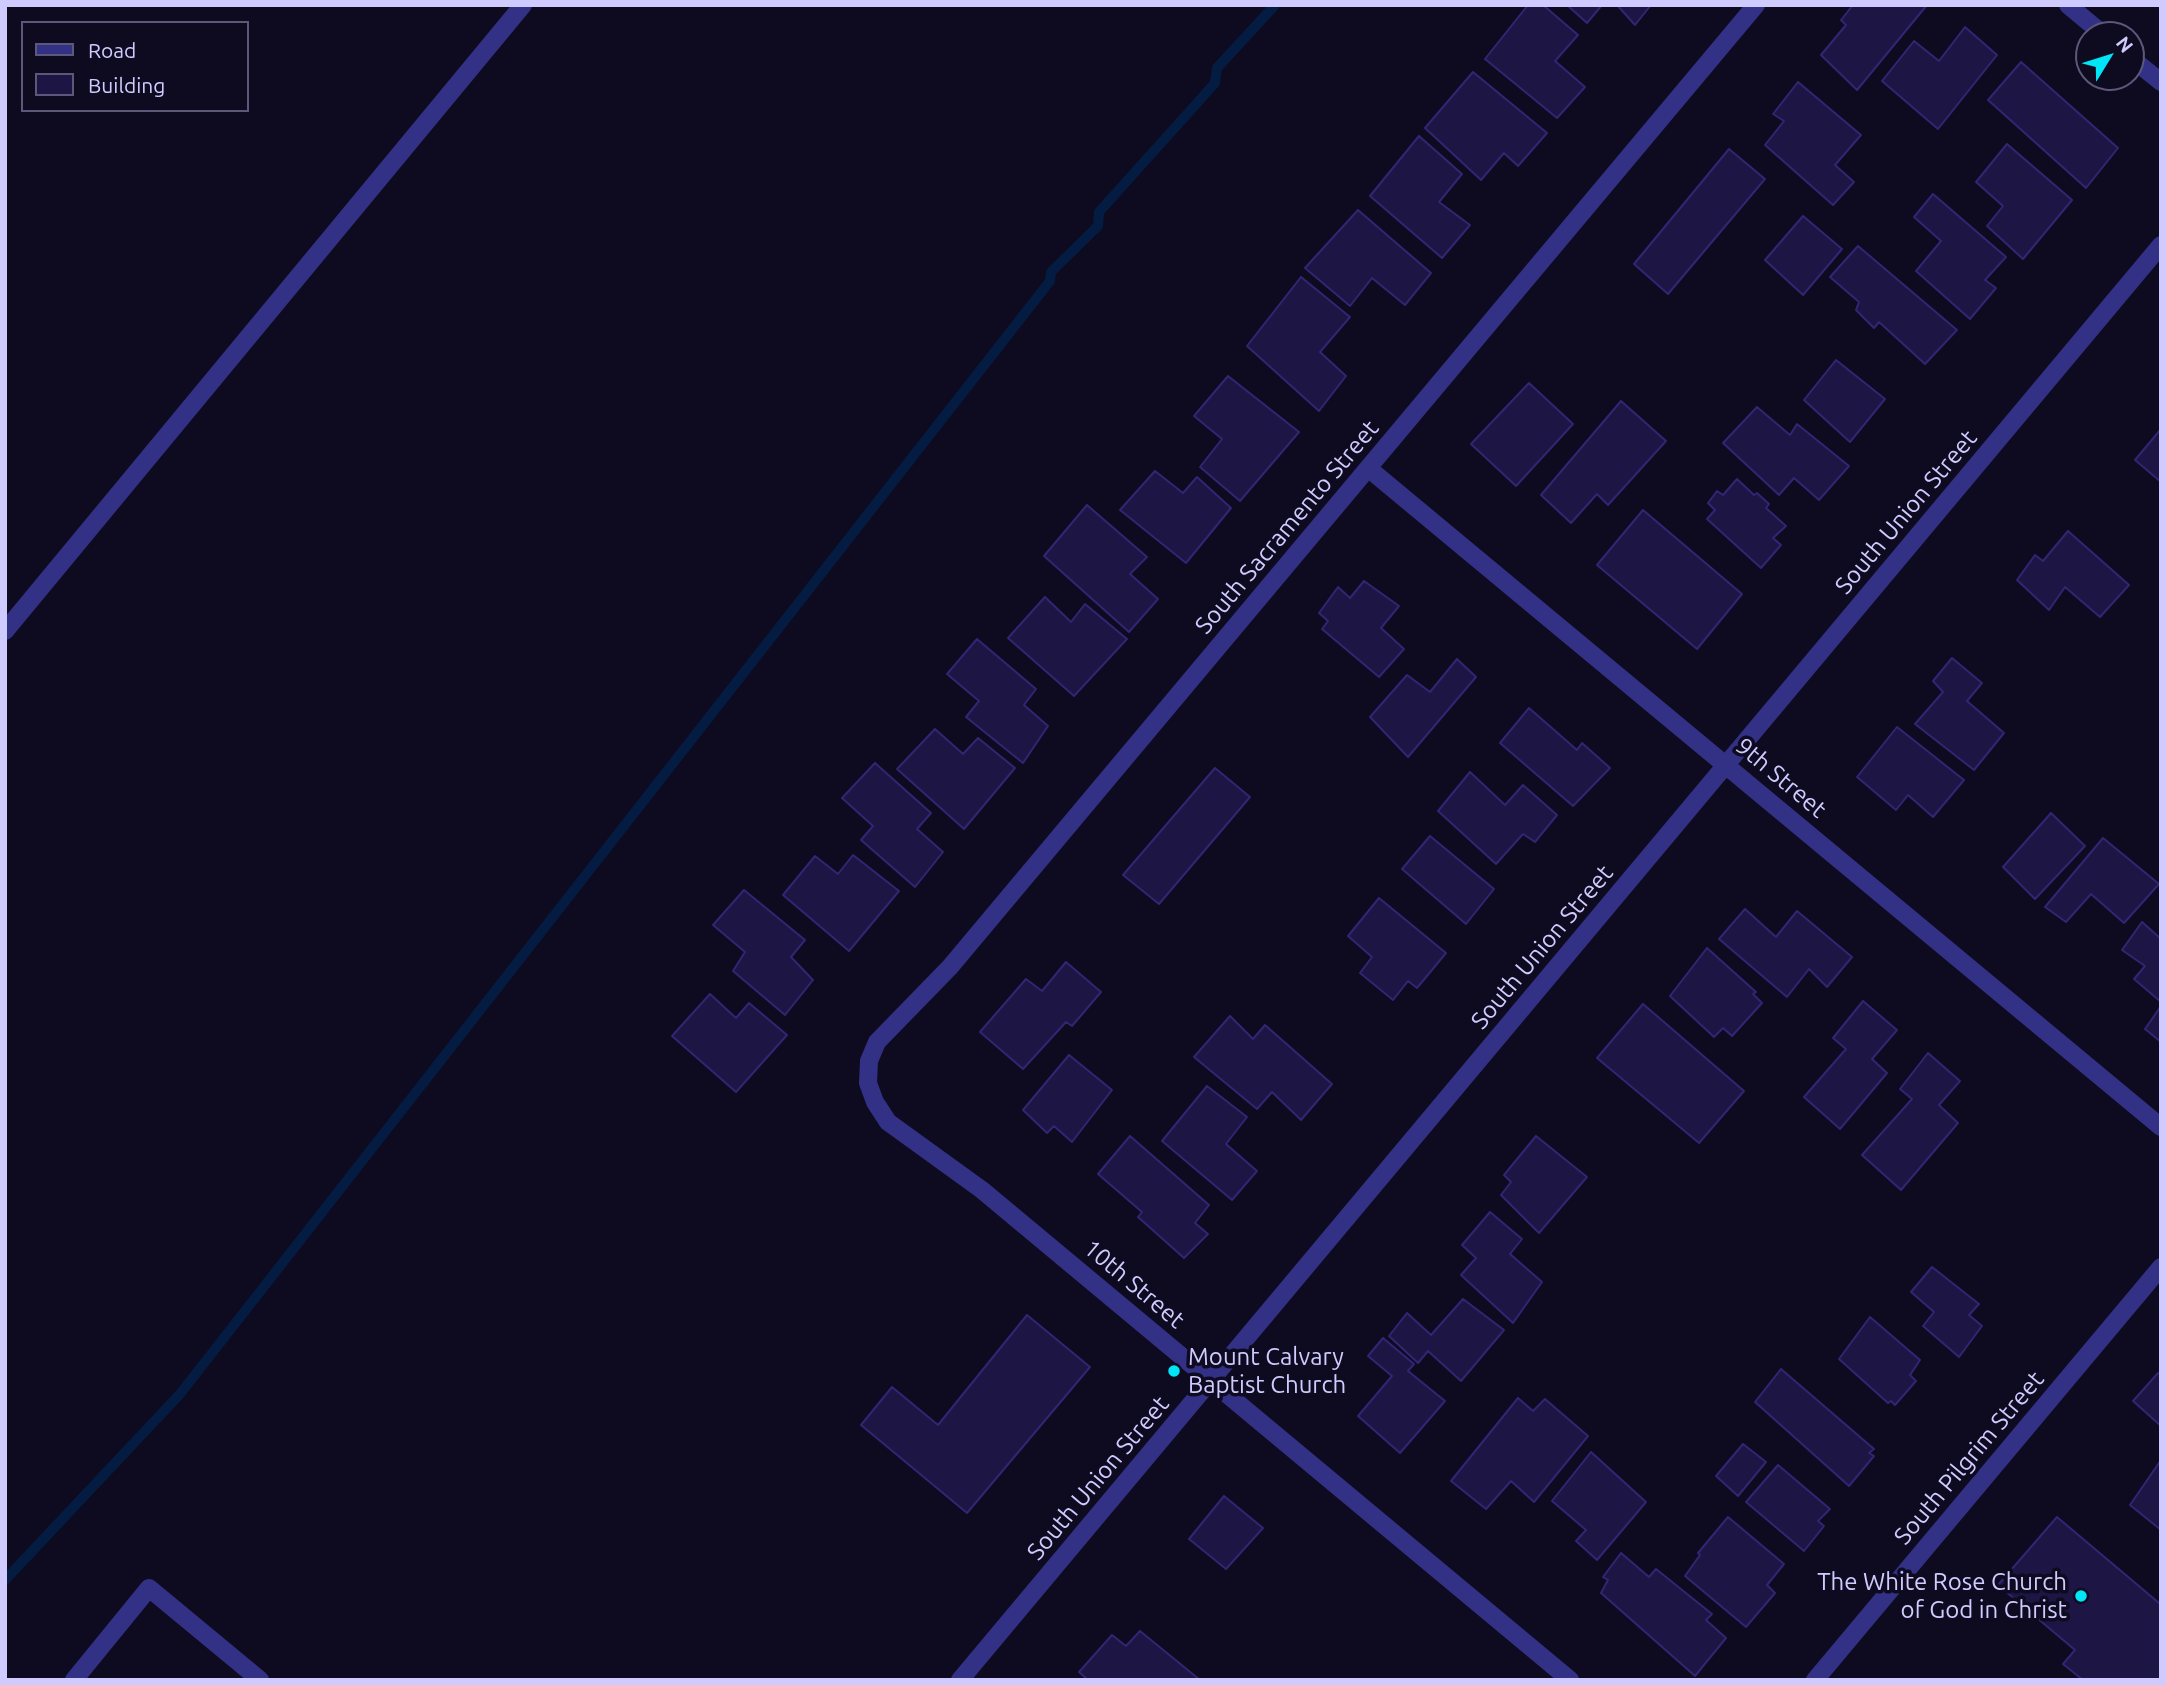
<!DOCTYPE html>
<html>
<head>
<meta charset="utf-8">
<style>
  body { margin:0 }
  #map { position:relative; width:2166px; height:1685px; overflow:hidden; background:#0e0b21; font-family:Ubuntu,sans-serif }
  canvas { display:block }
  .frame { position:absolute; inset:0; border:7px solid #d0cbff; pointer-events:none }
  .legend { position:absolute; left:21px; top:21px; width:228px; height:91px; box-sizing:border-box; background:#0e0b21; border:2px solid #5c587a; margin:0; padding:9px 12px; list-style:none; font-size:21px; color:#d0cbff }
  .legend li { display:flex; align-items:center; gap:14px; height:35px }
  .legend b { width:35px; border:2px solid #5c587a }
  .north { position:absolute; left:2075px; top:21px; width:70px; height:70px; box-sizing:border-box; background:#0e0b21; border:2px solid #5c587a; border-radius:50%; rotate:52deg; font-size:19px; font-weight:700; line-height:28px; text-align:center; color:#d0cbff }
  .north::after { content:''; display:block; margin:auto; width:24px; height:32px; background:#00e6f6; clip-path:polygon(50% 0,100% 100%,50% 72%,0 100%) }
</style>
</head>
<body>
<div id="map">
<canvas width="2166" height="1685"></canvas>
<div class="frame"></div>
<ul class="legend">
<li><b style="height:9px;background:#323185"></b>Road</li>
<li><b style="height:19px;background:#1d1544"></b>Building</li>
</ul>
<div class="north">N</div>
</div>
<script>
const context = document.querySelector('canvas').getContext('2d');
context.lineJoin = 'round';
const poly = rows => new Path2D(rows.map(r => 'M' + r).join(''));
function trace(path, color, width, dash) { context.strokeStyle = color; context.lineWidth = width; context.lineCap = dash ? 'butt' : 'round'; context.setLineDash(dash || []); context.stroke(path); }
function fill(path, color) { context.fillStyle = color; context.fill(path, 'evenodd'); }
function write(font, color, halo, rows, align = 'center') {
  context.font = font + ' Ubuntu,sans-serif'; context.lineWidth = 7; context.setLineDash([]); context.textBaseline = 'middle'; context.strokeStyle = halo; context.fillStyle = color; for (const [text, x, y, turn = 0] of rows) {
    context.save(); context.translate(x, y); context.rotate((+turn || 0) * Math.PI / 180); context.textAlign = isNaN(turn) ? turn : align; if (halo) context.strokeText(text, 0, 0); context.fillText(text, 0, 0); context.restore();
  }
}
trace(poly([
  [5,1580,180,1394,1050,281,1051,272,1098,226,1099,212,1215,83,1217,68,1275,5]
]), '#041c41', 10);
const building = poly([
  [1528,5,1543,5,1578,35,1555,61,1585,87,1557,118,1485,59,1528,5],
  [1567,5,1602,5,1587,23,1567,5],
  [1617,5,1651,5,1635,25,1617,5],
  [1853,5,1927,5,1857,90,1821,55,1846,25,1841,20,1853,5],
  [1965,27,1997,55,1938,129,1882,81,1914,41,1939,61,1965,27],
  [2021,62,2118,148,2086,188,1988,100,2021,62],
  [1473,72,1547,133,1518,166,1504,153,1481,180,1425,128,1473,72],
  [1798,82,1861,135,1835,165,1854,182,1833,205,1765,145,1784,121,1773,114,1798,82],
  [1419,136,1462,174,1439,202,1470,225,1442,258,1370,196,1419,136],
  [2007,144,2072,200,2023,259,1987,226,2003,206,1976,182,2007,144],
  [1729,149,1765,179,1668,294,1634,264,1729,149],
  [1933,194,2006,257,1985,280,1996,288,1970,319,1916,271,1941,241,1914,217,1933,194],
  [1358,210,1431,273,1405,305,1372,278,1350,306,1305,268,1358,210],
  [1803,216,1842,249,1803,295,1765,260,1803,216],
  [1858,246,1957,330,1925,364,1879,322,1874,328,1856,310,1859,302,1830,277,1858,246],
  [1301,277,1350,317,1320,352,1346,376,1319,411,1247,346,1301,277],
  [1836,360,1885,399,1850,442,1804,400,1836,360],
  [1228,376,1299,432,1240,501,1200,467,1222,439,1194,416,1228,376],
  [1529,383,1573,424,1516,486,1471,444,1529,383],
  [1621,401,1666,441,1608,505,1597,494,1571,523,1541,495,1621,401],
  [1757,407,1790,435,1797,424,1849,466,1819,500,1794,478,1779,495,1723,443,1757,407],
  [2161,429,2161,482,2135,460,2161,429],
  [1155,471,1183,493,1197,477,1231,508,1186,563,1120,510,1155,471],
  [1737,479,1754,495,1757,493,1769,504,1766,508,1786,526,1773,538,1781,545,1761,568,1707,519,1715,510,1708,503,1717,491,1723,495,1737,479],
  [1087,505,1147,557,1130,574,1158,599,1129,632,1044,556,1087,505],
  [1643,510,1742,594,1697,649,1597,565,1643,510],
  [2068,531,2129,585,2100,617,2065,587,2049,610,2017,580,2035,555,2043,561,2068,531],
  [1364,581,1399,606,1381,628,1404,649,1379,677,1322,629,1328,621,1319,613,1338,587,1350,598,1364,581],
  [1045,597,1071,622,1085,604,1127,639,1074,696,1008,638,1045,597],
  [977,639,1036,689,1024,705,1048,726,1023,763,966,717,979,701,947,674,977,639],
  [1952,658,1982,683,1967,701,2004,733,1974,770,1915,724,1943,692,1933,681,1952,658],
  [1457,659,1476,677,1408,757,1370,717,1407,675,1430,692,1457,659],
  [1529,708,1577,750,1582,743,1610,768,1573,806,1500,743,1529,708],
  [1897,727,1964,780,1933,817,1908,795,1896,810,1857,777,1897,727],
  [935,729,963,754,978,738,1015,768,964,829,897,769,935,729],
  [875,763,931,813,917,829,943,852,915,887,861,840,873,826,842,798,875,763],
  [1215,768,1250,797,1159,904,1123,875,1215,768],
  [1470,772,1505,805,1523,785,1557,815,1535,842,1523,834,1496,864,1438,811,1470,772],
  [2051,813,2085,846,2035,899,2003,867,2051,813],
  [1430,836,1494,889,1466,924,1402,869,1430,836],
  [2103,838,2159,884,2124,923,2091,894,2066,922,2045,907,2103,838],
  [853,855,899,891,849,951,783,895,815,856,838,874,853,855],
  [744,890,805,940,791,957,813,980,785,1015,733,971,745,952,713,925,744,890],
  [1379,898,1446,953,1417,988,1408,981,1393,1000,1360,973,1372,957,1348,936,1379,898],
  [1745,909,1776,937,1797,911,1852,957,1827,987,1809,969,1787,997,1719,939,1745,909],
  [2142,922,2161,939,2161,1002,2134,979,2145,966,2122,950,2142,922],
  [1707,948,1756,992,1753,994,1762,1003,1732,1036,1723,1028,1714,1037,1670,996,1707,948],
  [1066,962,1101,992,1072,1026,1066,1022,1023,1069,980,1032,1026,979,1042,991,1066,962],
  [710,994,736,1018,749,1003,787,1035,736,1092,672,1036,710,994],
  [1863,1001,1897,1030,1872,1059,1887,1073,1840,1129,1804,1097,1846,1049,1833,1038,1863,1001],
  [1643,1004,1744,1091,1699,1143,1597,1058,1643,1004],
  [2161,1006,2161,1042,2145,1029,2161,1006],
  [1230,1016,1253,1039,1265,1025,1332,1084,1301,1120,1272,1092,1257,1109,1194,1057,1230,1016],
  [1928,1053,1960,1081,1939,1105,1958,1123,1901,1190,1862,1155,1912,1099,1900,1089,1928,1053],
  [1069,1055,1112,1090,1072,1142,1054,1126,1047,1133,1023,1110,1069,1055],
  [1207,1086,1247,1117,1226,1144,1257,1171,1232,1200,1162,1141,1207,1086],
  [1130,1136,1209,1205,1195,1223,1208,1234,1184,1258,1138,1217,1142,1212,1098,1174,1130,1136],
  [1536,1136,1587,1177,1539,1233,1501,1195,1511,1182,1504,1175,1536,1136],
  [1490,1212,1522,1239,1510,1254,1542,1282,1513,1323,1461,1275,1476,1258,1462,1245,1490,1212],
  [1932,1267,1979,1304,1969,1315,1982,1326,1959,1357,1923,1326,1934,1312,1911,1292,1932,1267],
  [1463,1299,1504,1330,1461,1381,1428,1351,1418,1363,1389,1336,1407,1313,1431,1335,1463,1299],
  [1027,1315,1090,1367,967,1513,861,1425,892,1387,938,1425,1027,1315],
  [1870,1317,1920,1360,1910,1375,1916,1381,1895,1405,1891,1401,1888,1403,1839,1359,1870,1317],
  [1383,1338,1414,1364,1408,1371,1445,1401,1400,1453,1358,1416,1392,1376,1368,1356,1383,1338],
  [1781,1369,1874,1449,1869,1453,1874,1456,1849,1486,1755,1402,1781,1369],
  [2158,1373,2161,1375,2161,1426,2133,1401,2158,1373],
  [1518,1398,1533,1411,1545,1399,1588,1436,1534,1502,1511,1481,1486,1509,1451,1481,1518,1398],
  [1743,1444,1766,1462,1738,1496,1716,1476,1743,1444],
  [1591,1452,1646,1502,1597,1560,1576,1541,1586,1530,1552,1501,1591,1452],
  [2161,1460,2161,1530,2130,1505,2161,1460],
  [1778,1465,1830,1509,1818,1521,1824,1526,1804,1551,1746,1502,1778,1465],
  [1224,1496,1263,1528,1226,1569,1189,1539,1224,1496],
  [1728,1517,1784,1564,1767,1585,1775,1593,1746,1627,1685,1576,1700,1555,1698,1553,1728,1517],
  [2057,1517,2159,1603,2161,1601,2161,1680,2083,1680,2063,1664,2075,1650,1998,1585,2057,1517],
  [1621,1553,1649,1577,1656,1569,1712,1614,1706,1620,1726,1638,1695,1676,1601,1593,1608,1580,1603,1577,1621,1553],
  [1140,1631,1200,1680,1088,1680,1079,1672,1112,1635,1126,1646,1140,1631]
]);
fill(building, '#1d1544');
trace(building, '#322573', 2);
trace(poly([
  [5,631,523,5],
  [74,1680,149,1588,260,1680]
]), '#323185', 18);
trace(poly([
  [2068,5,2104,35],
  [2131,58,2161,82],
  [1368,468,2161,1127],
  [960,1680,2161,245],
  [1570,1680,982,1190,888,1122,875,1102,868,1083,869,1061,877,1042,950,967,1756,5],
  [1815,1680,2161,1267]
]), '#323185', 18);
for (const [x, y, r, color] of [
  [1174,1371,7,"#00e6f6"],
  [2081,1596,7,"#00e6f6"]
]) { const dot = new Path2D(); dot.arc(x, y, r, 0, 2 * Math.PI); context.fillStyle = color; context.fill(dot); trace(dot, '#0e0b21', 2.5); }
write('24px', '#d0cbff', '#0e0b21', [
  ["South Union Street",1906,512,-50],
  ["South Sacramento Street",1287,527,-50],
  ["9th Street",1781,778,40],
  ["South Union Street",1542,947,-50],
  ["10th Street",1134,1284,40],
  ["South Pilgrim Street",1969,1458,-50],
  ["South Union Street",1098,1478,-50]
]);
write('24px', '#d0cbff', '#0e0b21', [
  ["Mount Calvary",1188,1357],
  ["Baptist Church",1188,1385],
  ["The White Rose Church",2067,1582,"right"],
  ["of God in Christ",2067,1610,"right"]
], 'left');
</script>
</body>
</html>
